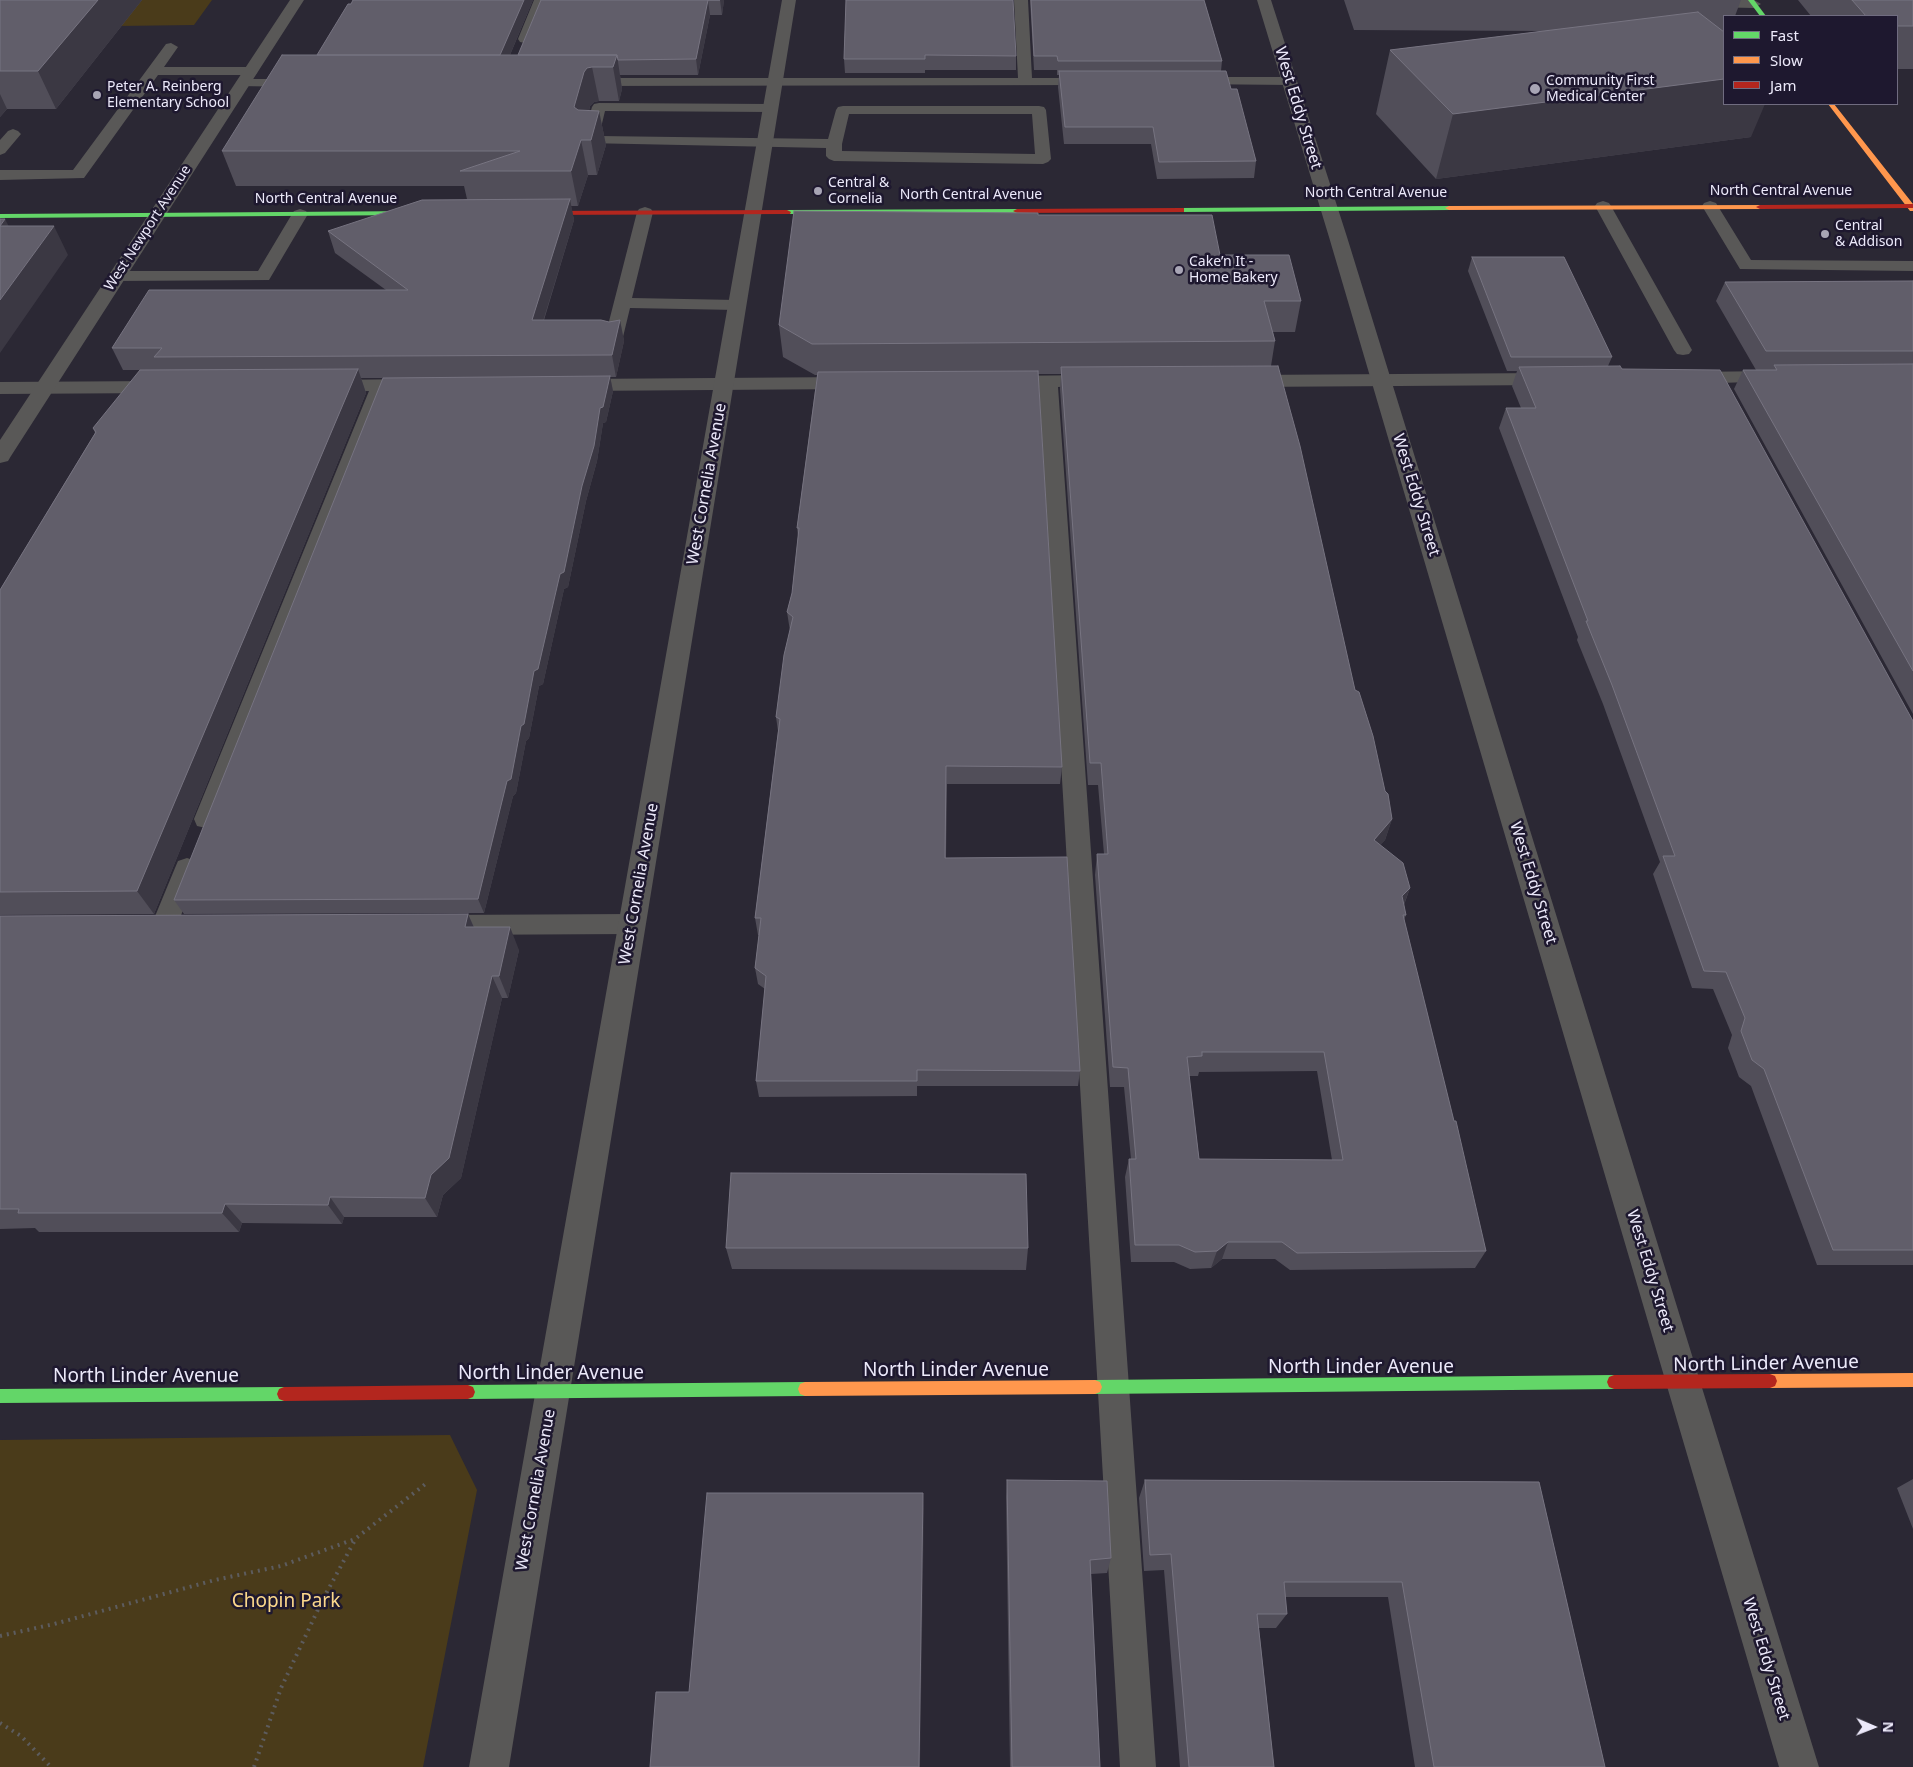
<!DOCTYPE html>
<html>
<head>
<meta charset="utf-8">
<style>
  body { margin:0 }
  #map { position:relative; width:1913px; height:1767px; overflow:hidden; background:#2b2834; font-family:"Noto Sans",sans-serif }
  canvas { display:block }
  .legend { position:absolute; left:1723px; top:15px; width:175px; height:90px; box-sizing:border-box; background:#1e182f; border:1px solid #706c80; margin:0; padding:6px 9px; list-style:none; font-size:15px; color:#ece9fa }
  .legend li { display:flex; align-items:center; gap:10px; height:25px }
  .legend b { width:25px; border:1px solid #706c80 }
  .north { position:absolute; left:1848px; top:1702px; width:50px; height:50px; -webkit-text-stroke:4px #1e182f; paint-order:stroke; rotate:91deg; font-size:14px; font-weight:700; line-height:20px; text-align:center; color:#ece9fa }
  .north::after { content:''; display:block; margin:auto; width:18px; height:22px; background:#ece9fa; clip-path:polygon(50% 0,100% 100%,50% 72%,0 100%) }
</style>
</head>
<body>
<div id="map">
<canvas width="1913" height="1767"></canvas>
<ul class="legend">
<li><b style="height:6px;background:#63d668"></b>Fast</li>
<li><b style="height:6px;background:#ff974d"></b>Slow</li>
<li><b style="height:6px;background:#b3261e"></b>Jam</li>
</ul>
<div class="north">N</div>
</div>
<script>
const context = document.querySelector('canvas').getContext('2d');
context.lineJoin = 'round';
function fill(path, color) { context.fillStyle = color; context.fill(path, 'evenodd'); }
const poly = rows => new Path2D(rows.map(r => 'M' + r).join(''));
function trace(path, color, width, dash) { context.strokeStyle = color; context.lineWidth = width; context.lineCap = dash ? 'butt' : 'round'; context.setLineDash(dash || []); context.stroke(path); }
function write(font, color, halo, rows, align = 'center') {
  context.font = font + ' "Noto Sans",sans-serif'; context.lineWidth = 5; context.setLineDash([]); context.textBaseline = 'middle'; context.strokeStyle = halo; context.fillStyle = color; for (const [text, x, y, turn = 0] of rows) {
    context.save(); context.translate(x, y); context.rotate((+turn || 0) * Math.PI / 180); context.textAlign = isNaN(turn) ? turn : align; if (halo) context.strokeText(text, 0, 0); context.fillText(text, 0, 0); context.restore();
  }
}
fill(poly([
  [65,0,212,0,194,25,42,27],
  [450,1435,477,1490,423,1767,0,1767,0,1440]
]), '#4a3b1a');
trace(poly([
  [0,1636,54,1624,215,1580,281,1566,355,1539,428,1482],
  [0,1723,21,1736,51,1767],
  [254,1767,281,1688,322,1601,355,1540]
]), '#5d5c5e', 4, [2, 5]);
fill(poly([
  [534,0,548,0,532,39,525,43,520,42,518,39,534,0],
  [1014,0,1028,0,1032,78,1092,78,1097,79,1099,82,1097,85,587,86,582,85,580,82,582,79,587,78,1018,78,1014,0],
  [1693,0,1754,0,1761,4,1754,8,1706,7,1695,3,1693,0],
  [171,43,178,47,164,67,251,67,256,68,258,71,256,74,251,75,158,75,84,178,0,180,0,170,73,170,166,44,171,43],
  [1195,77,1290,77,1295,78,1297,81,1295,84,1290,85,1190,84,1188,81,1190,78,1195,77],
  [243,79,300,79,305,80,307,83,305,86,300,87,238,86,236,83,238,80,243,79],
  [599,103,770,104,775,105,777,108,775,111,770,112,605,111,599,136,828,139,836,110,838,107,843,106,1039,106,1044,107,1046,110,1051,159,1048,162,1043,164,834,161,829,159,826,156,826,148,585,143,582,140,592,107,594,104,599,103],
  [849,114,1032,114,1035,154,842,151,842,144,849,114],
  [13,129,18,131,21,134,5,153,0,155,0,140,8,131,13,129],
  [1603,201,1609,203,1611,206,1692,350,1689,354,1683,355,1677,354,1674,350,1595,206,1597,203,1603,201],
  [1710,201,1716,203,1751,260,1913,261,1913,271,1740,269,1702,206,1704,203,1710,201],
  [645,207,651,209,653,212,632,298,737,300,743,301,746,305,743,309,737,310,630,308,623,337,620,341,614,342,608,341,605,337,637,212,639,209,645,207],
  [300,209,306,211,308,214,269,280,117,281,111,280,108,276,111,272,117,271,258,271,292,214,294,211,300,209],
  [1773,371,1779,373,1782,377,1779,381,1691,384,1685,382,1682,378,1685,374,1691,372,1773,371],
  [1548,373,1554,375,1557,379,1554,383,1548,385,1248,387,1241,385,1239,381,1241,377,1248,375,1548,373],
  [1093,375,1100,377,1102,381,1100,385,1058,387,1156,1767,1120,1767,1039,387,1006,388,999,386,997,382,999,378,1006,376,1093,375],
  [851,377,858,379,860,383,858,387,851,389,578,391,571,389,569,385,571,381,578,379,851,377],
  [413,379,420,381,422,385,420,389,387,391,218,819,215,826,206,828,197,826,194,819,369,391,331,392,324,390,322,386,324,382,331,380,413,379],
  [161,381,168,383,170,387,168,391,161,393,0,394,0,382,161,381],
  [187,858,196,861,199,868,177,926,173,933,164,936,155,933,151,926,175,868,178,861,187,858],
  [632,914,641,917,645,924,641,931,632,934,440,935,431,932,427,925,431,918,440,915,632,914]
]), '#595857');
fill(poly([
  [290,0,304,0,11,456,8,461,0,463,0,440,290,0],
  [782,0,796,0,509,1767,469,1767,782,0],
  [1257,0,1271,0,1347,237,1819,1767,1779,1767,1329,237,1257,0]
]), '#595857');
fill(poly([
  [1748,0,1754,0,1766,16,1760,16,1748,0],
  [1449,206,1452,206,1452,210,1181,212,1177,210,1181,208,1449,206],
  [1017,209,1021,211,1020,213,787,214,783,212,787,210,1017,209],
  [422,211,422,215,419,215,0,218,0,214,422,211],
  [1614,1375,1619,1377,1621,1382,1619,1387,1614,1389,1095,1394,1090,1392,1088,1387,1090,1382,1095,1380,1614,1375],
  [805,1382,810,1384,812,1389,810,1394,805,1396,468,1399,463,1397,461,1392,463,1387,468,1385,805,1382],
  [284,1387,289,1389,291,1394,289,1399,284,1401,0,1403,0,1389,284,1387]
]), '#63d668');
fill(poly([
  [1828,104,1834,104,1913,204,1913,211,1910,211,1828,104],
  [1760,205,1764,207,1763,209,1449,210,1445,208,1449,206,1760,205],
  [1913,1373,1913,1387,1770,1388,1765,1386,1763,1381,1765,1376,1770,1374,1913,1373],
  [1095,1380,1100,1382,1102,1387,1100,1392,1095,1394,805,1396,800,1394,798,1389,800,1384,805,1382,1095,1380]
]), '#ff974d');
fill(poly([
  [1913,204,1913,208,1760,209,1756,207,1760,205,1913,204],
  [1181,208,1184,208,1184,212,1017,213,1013,211,1017,209,1181,208],
  [787,210,791,212,790,214,535,215,531,213,535,211,787,210],
  [1770,1374,1775,1376,1777,1381,1775,1386,1770,1388,1614,1389,1609,1387,1607,1382,1609,1377,1614,1375,1770,1374],
  [468,1385,473,1387,475,1392,473,1397,468,1399,284,1401,279,1399,277,1394,279,1389,284,1387,468,1385]
]), '#b3261e');
fill(poly([
  [0,0,142,0,56,109,7,109,0,117],
  [533,0,510,55,518,55,541,0,724,0,722,15,710,15,698,75,620,75,622,89,619,101,599,101,594,102,590,106,589,111,599,111,606,145,597,175,588,175,578,206,571,206,574,220,544,320,609,322,620,320,624,341,616,377,610,377,613,391,606,422,603,423,597,461,586,501,568,587,564,589,543,684,539,686,529,738,526,741,516,793,513,796,484,913,184,914,174,900,383,378,361,378,366,393,154,914,0,915,0,590,95,433,93,428,160,370,123,370,112,348,386,290,335,253,328,231,467,199,464,186,236,186,222,151,317,55],
  [846,0,1016,56,1016,70,925,70,925,73,845,73,844,59],
  [1030,0,1204,0,1222,61,1221,71,1231,89,1256,161,1254,178,1157,179,1151,144,1064,144,1058,87,1059,75,1057,75,1057,70,1034,70],
  [1344,0,1741,0,1735,16,1724,16,1724,104,1751,137,1436,179,1376,114,1390,50,1544,31,1354,30],
  [1798,0,1913,0,1913,69,1897,69,1897,16,1811,16],
  [1038,215,1220,255,1301,301,1295,332,1273,332,1275,341,1271,366,1355,690,1392,819,1385,840,1380,845,1410,888,1404,905,1406,915,1404,920,1486,1251,1475,1268,1290,1270,1275,1259,1222,1259,1211,1268,1190,1269,1174,1262,1131,1262,1125,1177,1129,1159,1131,1159,1124,1087,1110,1087,1095,875,1097,854,1104,854,1098,785,1088,785,1060,389,1061,374,1038,374,1062,767,1060,784,947,784,946,858,1080,1071,1078,1086,917,1086,917,1096,759,1097,756,1081,765,989,758,984,755,968,759,935,758,935,755,918,778,731,776,717,790,631,787,612,792,593,798,536,797,528,817,375,815,375,783,357,779,325],
  [1317,1071,1332,1160,1199,1159,1189,1076,1198,1076,1199,1072],
  [1472,257,1612,357,1608,366,1622,369,1913,721,1913,1265,1817,1265,1751,1086,1739,1077,1728,1048,1732,1035,1713,989,1692,988,1653,874,1660,862,1603,704,1577,640,1578,637,1499,428,1506,408,1521,408,1512,386,1517,371,1507,371,1468,271],
  [1913,281,1913,714,1734,389,1743,370,1756,370,1716,301,1725,282],
  [468,914,474,927,519,950,508,998,502,998,461,1178,443,1195,437,1217,344,1217,342,1224,242,1223,239,1232,39,1232,35,1228,0,1229,0,916],
  [726,1248,1028,1248,1026,1270,732,1269],
  [1913,1479,1913,1529,1897,1488],
  [1007,1480,1111,1558,1107,1573,1091,1574,1100,1767,1010,1767,1006,1497],
  [1145,1480,1539,1482,1605,1767,1415,1767,1388,1597,1285,1597,1287,1614,1276,1628,1259,1628,1274,1767,1180,1767,1164,1570,1144,1571,1139,1498]
]), '#514e59');
fill(poly([
  [98,0,142,0,56,109,38,71],
  [524,0,533,0,501,76,497,61],
  [708,0,710,15,698,75,696,59],
  [720,0,724,0,722,15],
  [617,55,622,89,619,101,613,67],
  [592,67,599,101,594,102,590,106,581,140,588,175,578,206,571,171,574,107,584,72,587,68],
  [1724,79,1724,104,1765,104,1751,137,1436,179,1453,114],
  [0,94,7,109,0,117],
  [599,111,606,145,597,175,591,140],
  [570,199,574,220,537,341,532,320],
  [5,219,20,248,0,226],
  [54,226,68,255,0,353,0,300],
  [620,320,624,341,616,377,612,355],
  [358,369,366,393,154,914,137,891],
  [610,376,613,391,606,422,603,423,597,461,586,501,568,587,564,589,543,684,539,686,529,738,526,741,516,793,513,796,484,913,478,899,534,671,560,574,582,486,600,408],
  [1392,819,1385,840,1367,861,1374,840],
  [1410,888,1402,909,1402,896],
  [468,914,478,937,465,927],
  [510,927,519,950,508,998,499,976],
  [492,976,502,998,461,1178,443,1195,437,1217,425,1198,431,1175],
  [330,1197,344,1217,342,1224,328,1205],
  [225,1204,242,1223,239,1232,222,1213],
  [1228,1242,1222,1259,1211,1268,1217,1251],
  [923,1493,924,1509,920,1767,919,1767]
]), '#3b3843');
const building = poly([
  [0,0,98,0,38,71,0,71,0,0],
  [353,0,524,0,500,55,317,55,348,4,351,4,353,0],
  [541,0,720,0,708,0,696,59,618,60,617,55,518,55,541,0],
  [846,0,1013,0,1016,56,925,55,925,59,844,59,846,0],
  [1031,0,1204,0,1222,61,1058,61,1057,56,1034,56,1031,0],
  [1852,0,1913,0,1913,26,1897,26,1897,16,1866,16,1852,0],
  [1698,12,1724,32,1724,79,1453,114,1390,50,1698,12],
  [282,55,617,55,613,67,592,67,587,68,584,72,574,107,578,110,599,111,591,140,581,140,571,171,460,171,520,151,222,151,282,55],
  [1059,71,1226,71,1231,89,1237,89,1256,161,1159,162,1153,127,1065,127,1059,71],
  [570,199,532,320,601,320,609,322,620,320,612,355,154,357,162,348,112,348,149,290,408,290,328,231,422,200,570,199],
  [794,211,1038,213,1038,215,1212,215,1220,255,1289,255,1301,301,1264,301,1275,341,812,344,779,325,794,211],
  [0,219,5,219,0,226,54,226,0,300,0,219],
  [1472,257,1564,257,1612,357,1511,357,1472,257],
  [1913,281,1913,351,1766,351,1725,282,1913,281],
  [1913,364,1913,671,1743,370,1777,370,1774,365,1913,364],
  [1278,366,1300,446,1355,690,1359,692,1373,736,1385,791,1388,794,1392,819,1374,840,1403,863,1410,888,1402,896,1406,915,1403,915,1454,1121,1456,1121,1486,1251,1297,1253,1282,1242,1228,1242,1217,1251,1195,1252,1179,1245,1135,1245,1129,1159,1136,1159,1128,1068,1113,1067,1097,854,1108,854,1101,763,1090,763,1061,367,1278,366],
  [1202,1052,1324,1052,1343,1160,1199,1159,1187,1057,1202,1056,1202,1052],
  [1620,366,1622,369,1720,370,1913,721,1913,1250,1833,1250,1764,1069,1752,1060,1741,1031,1745,1018,1726,972,1704,971,1663,856,1675,856,1612,685,1586,621,1588,621,1506,408,1536,408,1519,367,1620,366],
  [358,369,137,891,0,892,0,590,96,432,93,428,140,370,358,369],
  [1038,371,1062,767,946,766,945,858,1067,857,1080,1071,917,1070,917,1081,756,1081,766,976,755,968,761,918,755,918,776,750,780,719,776,717,784,655,793,617,787,612,792,593,799,528,797,528,818,372,1038,371],
  [610,376,603,407,600,408,594,446,582,486,564,572,560,574,538,669,534,671,524,724,521,726,511,779,507,781,478,899,174,900,383,378,610,376],
  [468,914,465,927,510,927,499,976,492,976,449,1158,431,1175,425,1198,330,1197,328,1205,225,1204,222,1213,18,1213,19,1209,0,1209,0,916,468,914],
  [731,1173,1026,1174,1028,1248,726,1248,731,1173],
  [1007,1480,1107,1481,1111,1558,1090,1560,1100,1767,1012,1767,1007,1480],
  [1145,1480,1539,1482,1605,1767,1434,1767,1402,1582,1284,1582,1287,1614,1257,1614,1274,1767,1189,1767,1171,1554,1150,1555,1145,1480],
  [707,1493,923,1493,919,1767,650,1767,656,1692,689,1692,707,1493]
]);
fill(building, '#615e6a');
trace(building, '#777481', 1);
for (const [x, y, r, color] of [
  [1535,89,6,"#a8a5b5"],
  [97,95,5,"#a8a5b5"],
  [818,191,5,"#a8a5b5"],
  [1825,234,5,"#a8a5b5"],
  [1179,270,5,"#a8a5b5"]
]) { const dot = new Path2D(); dot.arc(x, y, r, 0, 2 * Math.PI); context.fillStyle = color; context.fill(dot); trace(dot, '#1e182f', 2); }
write('14px', '#ece9fa', '#1e182f', [
  ["Community First",1546,81],
  ["Medical Center",1546,97],
  ["Peter A. Reinberg",107,87],
  ["Elementary School",107,103],
  ["Central &",828,183],
  ["Cornelia",828,199],
  ["Central",1835,226],
  ["& Addison",1835,242],
  ["Cake’n It -",1189,262],
  ["Home Bakery",1189,278]
], 'left');
write('14px', '#ece9fa', '#1e182f', [
  ["North Central Avenue",1781,191],
  ["North Central Avenue",1376,193],
  ["North Central Avenue",971,195],
  ["North Central Avenue",326,199],
  ["West Newport Avenue",148,228,-57]
]);
write('16px', '#ece9fa', '#1e182f', [
  ["West Eddy Street",1298,108,73],
  ["West Cornelia Avenue",707,484,-80],
  ["West Eddy Street",1416,495,73],
  ["West Eddy Street",1533,883,73],
  ["West Cornelia Avenue",639,884,-80],
  ["West Eddy Street",1650,1271,73],
  ["West Cornelia Avenue",536,1490,-80],
  ["West Eddy Street",1766,1659,73]
]);
write('19px', '#ece9fa', '#1e182f', [
  ["North Linder Avenue",1766,1364,-1],
  ["North Linder Avenue",1361,1368],
  ["North Linder Avenue",956,1371],
  ["North Linder Avenue",551,1374],
  ["North Linder Avenue",146,1377]
]);
write('19px', '#fbd78b', '#1e182f', [
  ["Chopin Park",286,1602]
]);
</script>
</body>
</html>
